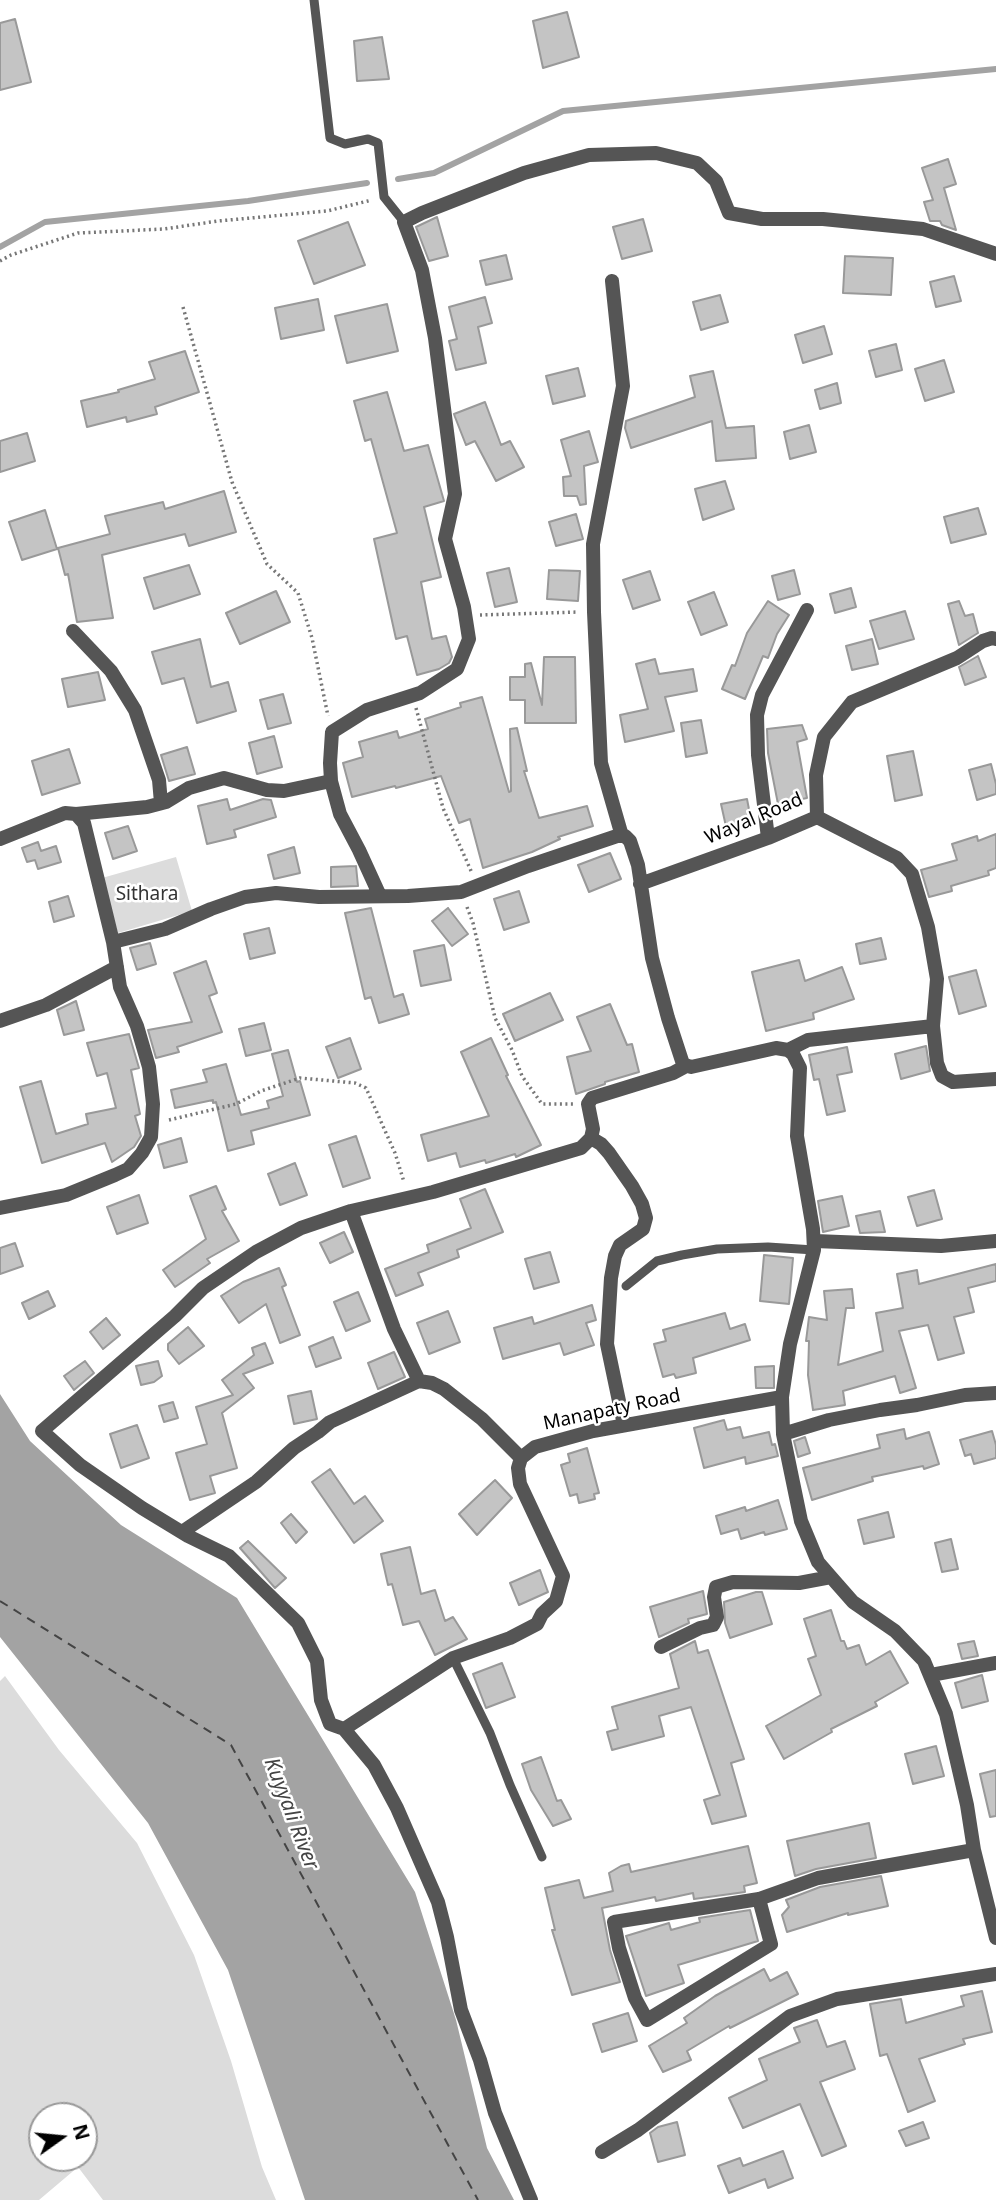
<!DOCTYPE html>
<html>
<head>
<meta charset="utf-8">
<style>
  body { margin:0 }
  #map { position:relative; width:996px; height:2200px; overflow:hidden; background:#fff; font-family:"Noto Sans",sans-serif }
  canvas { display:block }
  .north { position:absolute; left:28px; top:2102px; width:70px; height:70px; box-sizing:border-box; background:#fff; border:2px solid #999; border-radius:50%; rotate:75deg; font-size:19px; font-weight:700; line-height:28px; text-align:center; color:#000 }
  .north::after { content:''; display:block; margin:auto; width:24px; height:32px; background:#000; clip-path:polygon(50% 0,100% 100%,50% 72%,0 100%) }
</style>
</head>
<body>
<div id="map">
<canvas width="996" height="2200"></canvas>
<div class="north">N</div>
</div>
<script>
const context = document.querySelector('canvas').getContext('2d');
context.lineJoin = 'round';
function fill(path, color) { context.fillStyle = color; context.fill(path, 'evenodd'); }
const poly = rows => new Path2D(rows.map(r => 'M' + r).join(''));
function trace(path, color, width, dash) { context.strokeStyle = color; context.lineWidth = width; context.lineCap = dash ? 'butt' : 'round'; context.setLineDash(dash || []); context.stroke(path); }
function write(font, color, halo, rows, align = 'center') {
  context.font = font + ' "Noto Sans",sans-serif'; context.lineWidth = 5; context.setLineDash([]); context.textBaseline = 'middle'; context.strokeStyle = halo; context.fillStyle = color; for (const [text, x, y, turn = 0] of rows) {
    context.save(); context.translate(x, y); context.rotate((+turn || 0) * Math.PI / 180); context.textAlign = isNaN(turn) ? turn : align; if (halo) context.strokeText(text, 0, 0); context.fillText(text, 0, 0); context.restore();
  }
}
fill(poly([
  [176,857,192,911,118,933,102,878],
  [5,1676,59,1750,137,1843,194,1955,231,2061,262,2167,276,2200,103,2200,78,2167,39,2200,0,2200,0,1681],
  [84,2116,84,2158,42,2158,42,2116]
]), '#dcdcdc');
fill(poly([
  [0,1394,30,1441,121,1525,237,1598,415,1892,456,2020,487,2148,514,2200,305,2200,228,1970,148,1823,0,1637]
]), '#a3a3a3');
trace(poly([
  [398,179,434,173,563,111,996,69],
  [0,247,45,222,248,201,367,183]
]), '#a3a3a3', 6);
trace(poly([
  [0,1601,231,1745,478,2200]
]), '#444', 2, [9, 7]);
const building = poly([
  [567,12,579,57,543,68,533,21,567,12],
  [15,19,31,82,0,90,0,23,15,19],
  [382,37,389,79,357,81,354,41,382,37],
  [948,159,956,184,944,188,956,230,942,225,940,221,930,221,924,202,933,200,922,168,948,159],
  [437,217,448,256,429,261,416,227,437,217],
  [643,219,652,251,622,259,613,227,643,219],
  [348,222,365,265,314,284,298,241,348,222],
  [506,255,512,279,486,285,480,261,506,255],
  [845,256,893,258,891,295,843,293,845,256],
  [954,276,961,301,936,307,930,282,954,276],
  [720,295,728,322,701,330,693,302,720,295],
  [485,297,492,323,478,327,486,363,456,370,449,341,457,339,449,307,485,297],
  [318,299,324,330,281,339,275,308,318,299],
  [387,304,398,351,347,363,335,316,387,304],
  [824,326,832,354,803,363,795,335,824,326],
  [896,344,902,370,876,377,869,351,896,344],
  [185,351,199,392,155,407,157,414,127,422,126,417,87,427,81,401,119,392,118,390,155,379,149,362,185,351],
  [944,360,954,392,925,401,915,369,944,360],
  [578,368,585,396,553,404,546,376,578,368],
  [713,371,726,428,754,426,756,458,716,461,712,421,631,448,625,428,626,421,695,397,690,376,713,371],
  [837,383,841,403,820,409,815,390,837,383],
  [387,392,404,451,428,445,444,501,424,507,441,577,421,582,432,639,446,636,452,657,449,663,439,669,417,675,407,636,396,639,374,539,397,533,371,439,365,441,354,401,387,392],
  [485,402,501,445,510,441,524,467,496,481,475,441,466,445,455,417,454,414,485,402],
  [809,425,816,452,790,459,784,432,809,425],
  [589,431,598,462,584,466,586,504,580,505,577,496,564,496,563,477,571,476,561,440,589,431],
  [27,433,35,461,0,472,0,441,27,433],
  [725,481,734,509,703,520,695,489,725,481],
  [224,491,236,532,189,546,185,534,102,555,113,618,77,622,68,574,65,575,58,548,110,534,105,516,163,502,165,509,224,491],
  [978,508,986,534,951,543,944,517,978,508],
  [45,510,57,549,22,560,9,522,45,510],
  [576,514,583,539,556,546,549,522,576,514],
  [189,565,200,594,154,609,144,578,189,565],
  [509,568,517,602,495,607,487,573,509,568],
  [549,570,580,571,578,601,547,599,549,570],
  [794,570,800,594,778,600,772,576,794,570],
  [650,571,660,600,633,609,623,580,650,571],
  [851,588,856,607,835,613,830,594,851,588],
  [276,591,290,622,240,644,226,613,276,591],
  [714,592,727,625,701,635,688,602,714,592],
  [768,601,789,615,777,634,768,658,763,656,745,699,722,689,732,665,735,666,747,633,768,601],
  [959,601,965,616,973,614,978,633,959,645,948,604,959,601],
  [905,611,914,639,879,649,870,621,905,611],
  [200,639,211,687,228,682,236,711,197,723,184,678,162,684,152,652,200,639],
  [872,639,878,664,852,670,846,646,872,639],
  [978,656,986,677,965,685,959,667,978,656],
  [544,657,575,657,576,723,525,723,525,700,510,700,510,677,525,677,525,664,531,663,542,705,544,657],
  [655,659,659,674,693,669,697,691,665,697,674,731,625,742,620,715,648,709,636,664,655,659],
  [98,672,105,700,68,707,62,679,98,672],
  [283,694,291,723,268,729,260,700,283,694],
  [482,697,509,792,511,791,510,729,517,728,527,771,524,771,539,818,587,806,593,826,558,837,560,839,532,852,483,868,470,819,459,823,441,776,396,788,395,786,352,797,343,763,363,757,359,742,397,731,399,738,428,729,425,719,461,707,460,703,482,697],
  [701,720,707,753,686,757,681,723,701,720],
  [802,725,807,739,797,742,807,798,778,804,768,753,767,729,802,725],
  [274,736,282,767,257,774,249,743,274,736],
  [187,747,195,774,169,781,161,755,187,747],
  [69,749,80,783,42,795,32,761,69,749],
  [913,751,922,795,895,801,887,756,913,751],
  [991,764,996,784,996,794,977,800,969,770,991,764],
  [227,799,230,810,263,799,271,800,276,817,234,830,236,837,207,844,198,806,227,799],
  [747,799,752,825,727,831,721,804,747,799],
  [128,826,137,851,113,859,105,833,128,826],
  [996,834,996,868,988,871,989,875,951,886,952,891,929,897,921,870,957,860,952,844,977,836,978,841,996,834],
  [38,842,41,851,56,846,61,862,38,869,35,860,27,862,22,848,38,842],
  [294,847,300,873,274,879,268,855,294,847],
  [610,853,621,879,589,892,578,865,610,853],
  [356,866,358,886,331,887,331,867,356,866],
  [519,891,529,922,504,930,494,899,519,891],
  [68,896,74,916,54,922,49,902,68,896],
  [371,908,394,997,403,994,409,1014,379,1023,371,997,365,999,345,913,371,908],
  [448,908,468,934,452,946,432,921,448,908],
  [269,928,275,953,250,959,244,934,269,928],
  [881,938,886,959,860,964,856,944,881,938],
  [150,943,156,964,137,970,130,948,150,943],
  [444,945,451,980,421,986,414,951,444,945],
  [799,960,805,981,842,967,854,999,813,1013,814,1019,766,1031,752,972,799,960],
  [206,961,217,993,209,996,222,1032,177,1047,179,1052,156,1058,148,1030,192,1022,174,973,206,961],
  [976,970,986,1006,959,1014,949,977,976,970],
  [550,993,563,1020,515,1041,503,1014,550,993],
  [76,1001,84,1030,64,1035,57,1010,76,1001],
  [610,1004,627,1045,632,1044,639,1072,605,1082,605,1084,576,1094,567,1057,591,1051,577,1017,610,1004],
  [264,1023,271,1050,246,1056,239,1029,264,1023],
  [129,1034,139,1068,131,1070,140,1114,135,1116,141,1136,134,1147,112,1162,105,1143,42,1163,20,1087,41,1081,56,1134,88,1124,86,1114,116,1108,107,1073,97,1076,87,1043,129,1034],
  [350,1038,361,1069,338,1078,326,1047,350,1038],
  [491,1038,508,1075,506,1076,541,1145,516,1157,515,1154,486,1163,485,1160,460,1167,456,1153,428,1161,421,1135,489,1116,461,1052,491,1038],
  [926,1046,930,1071,901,1079,895,1054,926,1046],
  [847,1047,852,1072,837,1075,845,1111,827,1115,819,1079,814,1080,809,1055,847,1047],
  [288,1050,297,1082,300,1081,310,1115,251,1131,254,1144,228,1151,216,1102,213,1103,213,1100,175,1108,171,1090,207,1082,203,1070,226,1064,241,1115,269,1108,267,1101,283,1096,272,1054,288,1050],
  [356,1136,370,1178,343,1187,329,1145,356,1136],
  [181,1138,187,1162,164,1168,158,1145,181,1138],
  [295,1163,307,1195,280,1205,268,1174,295,1163],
  [216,1186,226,1209,222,1211,239,1241,207,1259,210,1263,175,1287,163,1270,206,1239,190,1196,216,1186],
  [485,1189,503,1232,457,1250,459,1257,418,1273,423,1285,396,1296,385,1269,429,1252,427,1245,471,1228,460,1199,485,1189],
  [934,1190,942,1219,917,1226,908,1197,934,1190],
  [139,1195,148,1223,117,1234,107,1207,139,1195],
  [842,1196,849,1226,823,1232,818,1201,842,1196],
  [880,1211,885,1232,860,1233,856,1216,880,1211],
  [344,1232,353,1252,330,1263,320,1243,344,1232],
  [15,1243,23,1266,0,1274,0,1248,15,1243],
  [550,1252,559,1282,534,1289,525,1259,550,1252],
  [764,1255,793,1258,789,1304,760,1301,764,1255],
  [996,1264,996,1281,968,1288,974,1312,954,1317,964,1353,938,1360,928,1325,899,1331,916,1388,900,1393,895,1376,843,1391,845,1405,813,1410,808,1375,809,1341,806,1341,809,1317,827,1320,824,1291,852,1289,854,1308,846,1308,838,1365,883,1351,876,1313,903,1308,897,1274,917,1270,919,1284,996,1264],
  [279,1268,286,1285,282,1287,300,1335,280,1343,266,1304,239,1323,221,1296,243,1282,279,1268],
  [48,1291,55,1306,29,1319,22,1303,48,1291],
  [358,1292,370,1321,346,1331,334,1302,358,1292],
  [592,1305,596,1320,586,1323,594,1345,564,1355,560,1343,503,1359,494,1328,532,1317,534,1324,592,1305],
  [448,1311,460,1342,429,1354,417,1323,448,1311],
  [725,1313,730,1329,745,1324,750,1340,693,1358,696,1373,676,1378,674,1374,663,1377,654,1344,666,1341,663,1330,725,1313],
  [106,1318,120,1335,103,1349,90,1332,106,1318],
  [188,1327,204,1346,179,1364,168,1350,168,1344,188,1327],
  [333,1337,341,1358,316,1367,309,1347,333,1337],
  [265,1343,273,1363,243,1374,254,1388,222,1413,237,1468,210,1476,215,1493,190,1500,176,1453,207,1444,196,1407,233,1395,222,1380,254,1355,252,1348,265,1343],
  [394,1352,405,1377,378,1389,368,1363,394,1352],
  [85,1361,94,1373,74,1390,64,1376,85,1361],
  [158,1361,162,1376,154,1382,141,1385,136,1366,158,1361],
  [774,1366,774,1388,756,1388,755,1367,774,1366],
  [311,1391,317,1419,294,1424,288,1396,311,1391],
  [173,1402,178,1418,164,1422,159,1406,173,1402],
  [724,1420,727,1430,740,1427,743,1438,769,1432,772,1445,775,1444,778,1456,746,1464,745,1457,704,1468,694,1428,724,1420],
  [137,1425,149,1458,121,1468,110,1434,137,1425],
  [904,1429,906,1439,929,1432,939,1464,924,1469,923,1466,872,1477,873,1481,812,1500,803,1468,880,1448,877,1435,904,1429],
  [992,1431,996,1445,996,1458,974,1464,971,1454,965,1456,960,1440,992,1431],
  [805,1437,810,1453,798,1457,794,1441,805,1437],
  [587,1448,599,1493,594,1494,595,1499,579,1503,577,1494,570,1496,561,1465,570,1462,568,1454,587,1448],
  [330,1469,354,1504,365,1496,383,1521,354,1543,312,1482,330,1469],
  [495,1480,512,1498,477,1535,459,1514,495,1480],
  [778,1500,787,1529,765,1535,764,1532,741,1539,738,1529,721,1534,716,1516,745,1507,746,1511,778,1500],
  [888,1512,894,1537,864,1544,858,1520,888,1512],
  [291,1514,307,1532,296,1543,281,1523,291,1514],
  [951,1539,958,1569,942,1572,935,1543,951,1539],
  [248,1541,286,1578,275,1588,240,1548,248,1541],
  [410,1547,421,1594,435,1590,445,1621,453,1617,467,1639,435,1655,419,1621,403,1625,392,1584,388,1585,381,1554,410,1547],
  [540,1570,548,1592,519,1605,510,1583,540,1570],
  [703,1591,707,1614,688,1619,689,1623,659,1637,650,1607,703,1591],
  [756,1592,762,1592,772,1624,730,1638,725,1623,724,1602,756,1592],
  [831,1610,841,1641,844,1641,847,1649,859,1645,866,1665,890,1651,908,1683,875,1702,877,1706,831,1729,832,1732,784,1759,766,1726,821,1695,808,1659,816,1656,804,1619,831,1610],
  [695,1641,698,1653,708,1650,744,1759,731,1763,746,1816,712,1824,704,1800,720,1795,691,1707,659,1716,664,1736,612,1750,607,1732,618,1729,612,1707,679,1688,670,1654,695,1641],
  [974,1641,978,1656,962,1659,958,1644,974,1641],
  [502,1663,515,1697,486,1708,473,1674,502,1663],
  [982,1675,988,1701,962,1708,955,1683,982,1675],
  [936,1746,944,1776,913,1784,905,1754,936,1746],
  [541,1757,557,1801,561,1800,571,1819,553,1826,531,1790,522,1764,541,1757],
  [996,1770,996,1816,990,1817,980,1774,996,1770],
  [869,1823,876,1858,816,1869,795,1876,787,1841,869,1823],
  [748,1846,757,1883,744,1886,745,1892,694,1899,693,1893,656,1901,655,1897,602,1908,610,1950,620,1982,572,1995,552,1930,555,1930,545,1888,579,1880,584,1898,613,1891,609,1873,621,1866,629,1864,631,1872,748,1846],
  [881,1876,888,1906,848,1915,848,1913,787,1932,782,1915,789,1907,786,1900,820,1887,881,1876],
  [750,1910,758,1941,678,1965,684,1983,646,1996,626,1936,669,1923,671,1930,700,1922,699,1918,750,1910],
  [764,1969,770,1981,787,1972,798,1994,730,2028,729,2026,687,2051,691,2060,663,2072,649,2046,687,2023,684,2018,715,1996,764,1969],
  [982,1991,992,2032,963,2039,965,2044,919,2059,935,2101,908,2112,887,2054,880,2056,870,2004,901,1999,906,2023,964,2006,961,1996,982,1991],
  [628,2013,637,2041,602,2052,593,2024,628,2013],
  [817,2020,827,2047,845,2041,855,2069,820,2082,846,2146,822,2156,800,2104,743,2128,729,2098,767,2080,759,2059,800,2042,794,2028,817,2020],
  [677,2122,685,2155,658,2162,650,2133,658,2127,677,2122],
  [923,2122,929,2138,906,2146,899,2131,923,2122],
  [783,2151,793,2178,768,2188,765,2179,729,2193,718,2166,740,2158,743,2166,783,2151]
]);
fill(building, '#c4c4c4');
trace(building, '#999', 2);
trace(poly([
  [0,261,11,255,78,233,164,229,218,221,327,211,372,200],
  [183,307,232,482,267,564,298,593,312,638,328,716],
  [480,615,578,612],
  [416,708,443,808,472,873],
  [467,907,473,923,495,1018,512,1050,522,1076,542,1104,574,1104],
  [169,1120,236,1104,261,1091,300,1078,355,1083,366,1088,395,1153,404,1182]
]), '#777', 3.5, [2, 3.5]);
trace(poly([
  [314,0,330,138,345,144,368,139,378,143,384,197,404,222],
  [626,1286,657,1261,682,1255,717,1249,768,1247,814,1250],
  [453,1658,490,1733,510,1785,542,1857]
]), '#555', 9);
trace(poly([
  [612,281,623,386,593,544,594,612,601,763,622,836],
  [73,631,111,671,135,710,159,780,161,803],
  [331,781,340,814,359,850,380,896],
  [76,814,147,807,166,802,189,788,224,778,267,790,284,791,331,781,330,763,332,732,367,710,420,693,457,669,469,639,464,607,445,539,455,494,435,338,422,270,404,222,422,213,524,173,589,155,656,153,697,163,716,181,729,213,762,219,823,219,923,229,996,254],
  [817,817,897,858,912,874,928,927,937,979,933,1026],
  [768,838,758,755,757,715,762,695,807,610],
  [0,839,65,813,76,814,84,823,113,942,165,929,211,909,245,897,276,893,319,897,408,896,461,892,528,866,617,836,625,836,630,841,638,865,652,958,668,1018,683,1064,691,1067,776,1048,788,1050,793,1054,800,1068,797,1136,813,1229,814,1250,790,1344,782,1397,783,1434,801,1521,818,1562,831,1577,853,1602,895,1631,924,1661,946,1714,967,1805,974,1850,996,1938],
  [640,884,768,838,817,817,816,775,824,737,852,702,957,658,983,641,992,638,996,639],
  [0,1021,46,1005,117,967],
  [788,1050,808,1040,933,1026,937,1063,942,1076,953,1082,996,1079],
  [591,1138,601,1144,609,1153,632,1186,642,1204,646,1218,643,1229,620,1245,615,1256,611,1278,607,1344,624,1425],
  [0,1208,66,1195,115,1175,128,1169,142,1153,151,1137,153,1104,149,1067,137,1026,120,987,113,942],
  [351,1211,394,1329,419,1381],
  [815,1241,941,1246,996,1241],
  [783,1434,829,1420,880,1410,917,1405,965,1395,996,1393],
  [182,1532,256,1482,294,1448,318,1432,330,1422,419,1381,432,1383,444,1389,482,1419,521,1458],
  [661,1647,700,1628,713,1625,717,1617,714,1597,716,1587,733,1582,799,1583,831,1577],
  [931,1675,996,1663],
  [344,1729,453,1658,510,1638,537,1624,542,1614,556,1601,563,1576,520,1484,518,1468,521,1458,535,1447,593,1431,782,1397],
  [759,1899,771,1944,647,2020,635,1998,619,1948,614,1922,759,1899,818,1878,974,1850],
  [602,2152,638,2130,790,2016,837,1999,996,1974],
  [531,2200,495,2113,480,2060,461,2010,447,1937,438,1902,397,1808,374,1765,344,1729,330,1724,321,1700,317,1661,298,1623,229,1556,188,1536,142,1508,80,1465,42,1431,175,1316,203,1288,256,1252,301,1228,351,1211,433,1192,581,1148,591,1138,593,1129,588,1104,592,1098,673,1073,686,1066]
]), '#555', 14);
write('19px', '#000', '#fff', [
  ["Wayal Road",754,819,-23],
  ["Manapaty Road",612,1410,-12]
]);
write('19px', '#333', '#fff', [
  ["Sithara",147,895]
]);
write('italic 21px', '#444', '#fff', [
  ["Kuyyali River",291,1814,69]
]);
</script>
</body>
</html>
